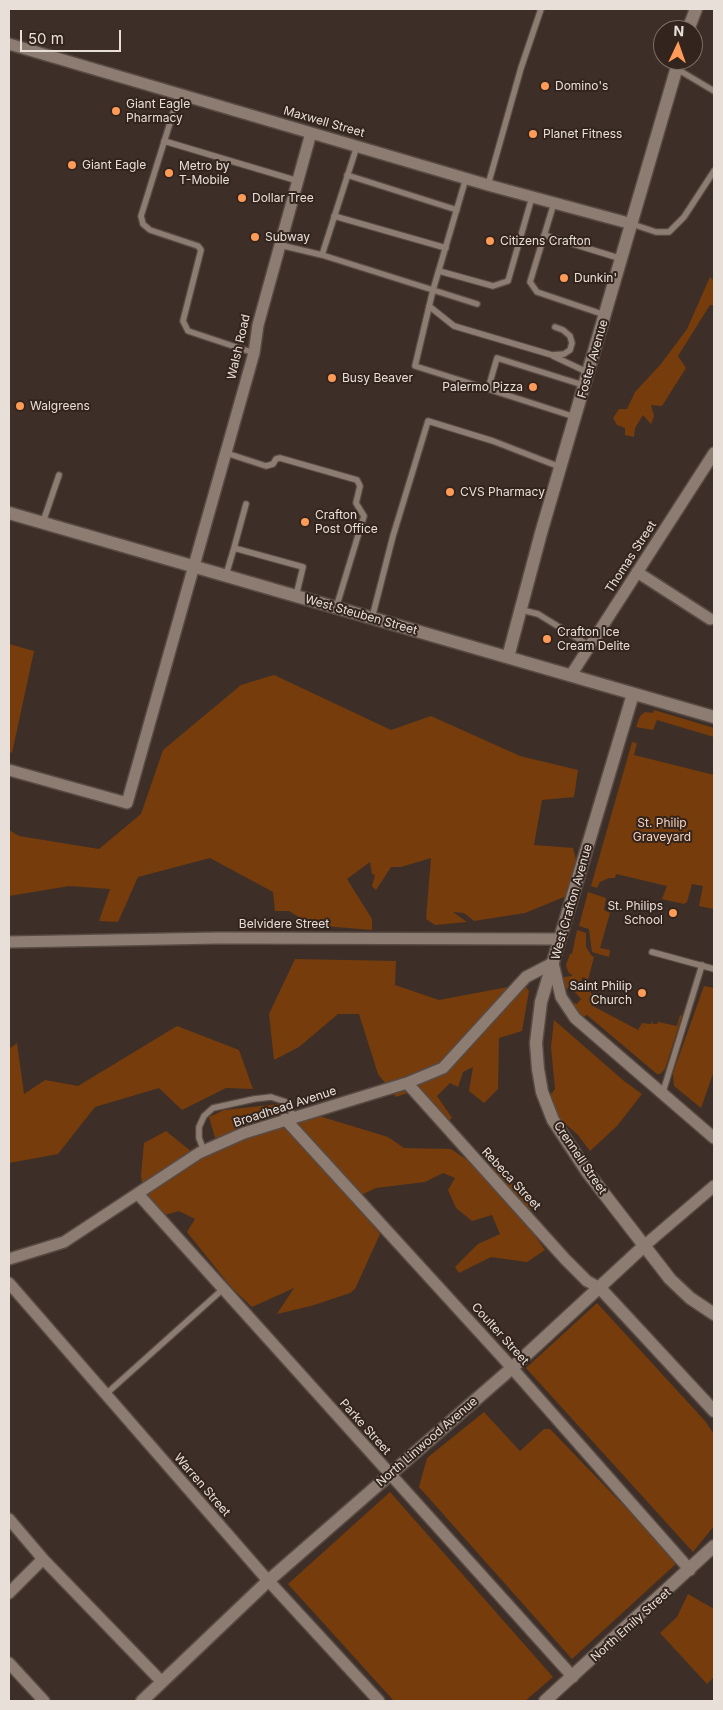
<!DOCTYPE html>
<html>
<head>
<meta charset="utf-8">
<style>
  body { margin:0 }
  #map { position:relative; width:723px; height:1710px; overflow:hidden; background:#3d2f27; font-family:Inter,sans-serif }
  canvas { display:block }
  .frame { position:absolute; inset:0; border:10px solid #e8dfd9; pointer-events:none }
  .north { position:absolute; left:653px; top:20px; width:50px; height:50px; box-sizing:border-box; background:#33251d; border:1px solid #7b6f68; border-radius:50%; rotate:3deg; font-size:14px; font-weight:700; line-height:20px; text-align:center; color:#e8dfd9 }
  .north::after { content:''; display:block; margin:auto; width:18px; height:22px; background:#fe9b58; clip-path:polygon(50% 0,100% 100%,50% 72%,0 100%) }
  .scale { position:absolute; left:20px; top:30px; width:101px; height:22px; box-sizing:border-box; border:2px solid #e8dfd9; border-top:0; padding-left:6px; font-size:15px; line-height:18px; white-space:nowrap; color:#e8dfd9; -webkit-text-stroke:4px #33251d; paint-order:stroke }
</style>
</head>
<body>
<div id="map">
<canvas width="723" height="1710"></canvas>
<div class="frame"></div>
<div class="north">N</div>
<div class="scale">50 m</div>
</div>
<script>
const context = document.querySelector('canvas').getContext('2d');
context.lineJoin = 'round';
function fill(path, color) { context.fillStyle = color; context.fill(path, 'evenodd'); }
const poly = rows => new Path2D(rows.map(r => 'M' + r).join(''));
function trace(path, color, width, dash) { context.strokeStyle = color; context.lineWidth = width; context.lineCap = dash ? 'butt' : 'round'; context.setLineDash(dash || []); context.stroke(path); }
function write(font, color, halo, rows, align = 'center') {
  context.font = font + ' Inter,sans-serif'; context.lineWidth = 4; context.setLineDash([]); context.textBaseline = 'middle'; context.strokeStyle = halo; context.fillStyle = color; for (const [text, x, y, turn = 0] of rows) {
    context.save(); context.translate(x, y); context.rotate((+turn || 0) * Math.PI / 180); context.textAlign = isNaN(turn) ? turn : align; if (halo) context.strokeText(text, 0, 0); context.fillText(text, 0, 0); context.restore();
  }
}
fill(poly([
  [710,277,714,281,714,305,710,305,678,356,686,368,662,406,651,405,654,416,651,424,643,415,635,428,634,437,625,435,625,428,617,425,613,418,619,409,627,409,635,392,661,364,687,329],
  [9,644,34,651,12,753,9,752],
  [274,675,391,730,431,716,520,756,578,770,574,797,542,800,534,845,573,848,578,867,569,895,525,913,474,921,464,913,453,912,467,922,435,925,426,919,431,858,401,867,391,867,376,890,372,886,375,875,372,874,370,862,347,879,372,919,372,930,312,925,289,911,275,911,273,892,210,858,138,877,118,922,99,921,110,889,69,886,9,896,9,830,19,836,99,849,141,814,163,750,241,685],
  [654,710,714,728,714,737,657,720,653,730,636,727,640,716,645,712,653,713],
  [632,742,637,743,634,755,714,775,714,909,699,906,703,886,692,884,687,902,684,904,662,899,667,886,616,874,615,878,609,878,600,882,597,888,591,886],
  [588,892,606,898,604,910,610,913,600,948,610,950,609,957,592,952,589,929,579,926],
  [577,930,586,933,586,947,591,955,594,957,588,980,582,977,581,984,587,987,593,996,599,998,598,1003,594,1001,591,1005,638,1030,642,1023,651,1024,652,1021,653,1024,657,1024,658,1022,677,1026,680,1015,682,1016,665,1069,660,1074,657,1074,587,1015,581,1018,571,1002,577,1004,581,999,576,993,562,986,564,977,573,976,568,972,566,965,570,954,572,954],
  [295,959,396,961,395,985,439,1000,524,984,529,991,522,1031,499,1038,498,1089,484,1103,469,1091,473,1067,463,1072,458,1087,450,1083,437,1096,452,1118,448,1121,410,1092,396,1097,378,1074,359,1014,338,1014,299,1047,274,1060,269,1014],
  [704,986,714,988,714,1071,701,1108,674,1086,673,1073],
  [554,1020,624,1081,642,1094,617,1126,590,1151,578,1135,554,1114,549,1097,555,1089,551,1047],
  [177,1026,239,1050,253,1089,226,1088,182,1110,159,1088,95,1107,58,1154,9,1163,9,1049,17,1043,24,1094,45,1080,78,1086],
  [280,1104,302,1119,319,1116,388,1137,404,1148,451,1149,467,1160,497,1167,533,1205,524,1220,545,1250,527,1262,491,1257,459,1273,455,1267,478,1244,500,1234,492,1215,472,1221,456,1208,448,1190,455,1178,443,1173,425,1182,376,1188,359,1196,346,1193,380,1234,355,1289,350,1293,311,1306,277,1314,294,1288,252,1307,231,1287,187,1232,195,1219,179,1211,165,1215,145,1207,141,1175,144,1143,166,1131,192,1152,216,1141,209,1117,224,1110],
  [597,1303,705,1421,714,1434,714,1526,693,1552,526,1368],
  [484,1412,520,1451,544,1429,550,1429,678,1562,572,1659,419,1487,427,1458],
  [390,1492,553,1677,525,1701,394,1701,288,1584],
  [688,1594,714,1609,714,1677,707,1684,660,1633,677,1617]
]), '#763c0c');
const lane = poly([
  [677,69,714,91],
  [179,94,141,216,143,224,150,230,198,246,201,250,183,321,188,331,254,353],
  [164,141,298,181],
  [347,175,457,210],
  [488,185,521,68,541,9],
  [554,203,530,282,537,292,605,315],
  [334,216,446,248],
  [632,224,656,232,669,232,684,217,714,171],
  [544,235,622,259],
  [280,245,322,255,357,146],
  [322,255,433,290,466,178],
  [439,271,493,286,508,281,532,197],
  [477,304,433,290,415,366,488,389],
  [429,306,454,326,552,355,564,354,570,350,572,343,570,336,563,330,555,327],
  [553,356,587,372],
  [575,417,488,389,497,358,583,385],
  [226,453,266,466,273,464,276,459,280,458,357,480,360,486,356,503,364,516,336,608],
  [43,522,59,475],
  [234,548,246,504],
  [226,575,234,548,303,567,296,596],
  [522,610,538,614,590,646],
  [372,618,393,536,428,421,493,441,560,467],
  [652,952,714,969],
  [662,1095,702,965],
  [204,1151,199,1138,199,1127,204,1116,213,1108,254,1099,271,1097,286,1102,294,1117],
  [106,1394,223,1289]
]);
const street = poly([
  [9,44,488,185,632,224],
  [637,572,710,619],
  [571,675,714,453],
  [9,770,127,803,254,353,258,325,311,133],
  [9,942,218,938,560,939],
  [407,1083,565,1259,587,1281,600,1288],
  [285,1119,504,1359,690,1570],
  [138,1194,573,1677],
  [644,1246,714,1186],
  [9,1259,64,1242,199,1153,244,1133,407,1083,443,1068,526,977,553,963,561,997,575,1018,714,1138],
  [9,1283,264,1576,379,1701],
  [9,1519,43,1559,161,1681],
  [9,1593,43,1559],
  [9,1663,44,1701]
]);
const secondary = poly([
  [688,30,696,9],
  [9,513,714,717],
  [508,657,541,533,679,60],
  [633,694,541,1002,536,1043,538,1069,542,1092,553,1120,588,1173,670,1279,690,1298,714,1314],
  [600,1288,714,1411],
  [142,1701,268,1581,512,1368,644,1246],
  [545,1701,714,1546]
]);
trace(lane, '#574b44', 8);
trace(street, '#574b44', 14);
trace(secondary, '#574b44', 15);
trace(lane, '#8d7c72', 5.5);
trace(street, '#8d7c72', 11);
trace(secondary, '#8d7c72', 12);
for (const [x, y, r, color] of [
  [545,86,5,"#fe9b58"],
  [116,111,5,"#fe9b58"],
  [533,134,5,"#fe9b58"],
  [72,165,5,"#fe9b58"],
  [169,173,5,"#fe9b58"],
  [242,198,5,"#fe9b58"],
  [255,237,5,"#fe9b58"],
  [490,241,5,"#fe9b58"],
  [564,278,5,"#fe9b58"],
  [332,378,5,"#fe9b58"],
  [533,387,5,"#fe9b58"],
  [20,406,5,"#fe9b58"],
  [450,492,5,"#fe9b58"],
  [305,522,5,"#fe9b58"],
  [547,639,5,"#fe9b58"],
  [673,913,5,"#fe9b58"],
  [642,993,5,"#fe9b58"]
]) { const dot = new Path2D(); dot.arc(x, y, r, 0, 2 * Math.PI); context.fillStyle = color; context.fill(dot); trace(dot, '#33251d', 2); }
write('12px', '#e8dfd9', '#33251d', [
  ["Domino's",555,86],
  ["Giant Eagle",126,104],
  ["Pharmacy",126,118],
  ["Planet Fitness",543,134],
  ["Giant Eagle",82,165],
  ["Metro by",179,166],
  ["T-Mobile",179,180],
  ["Dollar Tree",252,198],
  ["Subway",265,237],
  ["Citizens Crafton",500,241],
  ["Dunkin'",574,278],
  ["Busy Beaver",342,378],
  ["Palermo Pizza",523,387,"right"],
  ["Walgreens",30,406],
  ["CVS Pharmacy",460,492],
  ["Crafton",315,515],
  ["Post Office",315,529],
  ["Crafton Ice",557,632],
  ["Cream Delite",557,646],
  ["St. Philips",663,906,"right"],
  ["School",663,920,"right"],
  ["Saint Philip",632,986,"right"],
  ["Church",632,1000,"right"]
], 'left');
write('12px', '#e8dfd9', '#33251d', [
  ["Maxwell Street",324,122,16],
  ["Walsh Road",239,347,-77],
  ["Foster Avenue",593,359,-74],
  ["Thomas Street",631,557,-57],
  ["West Steuben Street",361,615,16],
  ["West Crafton Avenue",572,902,-74],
  ["Belvidere Street",284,924],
  ["Broadhead Avenue",285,1107,-18],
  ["Crennell Street",580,1158,56],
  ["Rebeca Street",511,1179,47],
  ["Coulter Street",500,1334,48],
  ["Parke Street",365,1427,48],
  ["North Linwood Avenue",427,1442,-41],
  ["Warren Street",202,1485,49],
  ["North Emily Street",631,1625,-42]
]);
write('12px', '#fad4bc', '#33251d', [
  ["St. Philip",662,823],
  ["Graveyard",662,837]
]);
</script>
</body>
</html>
